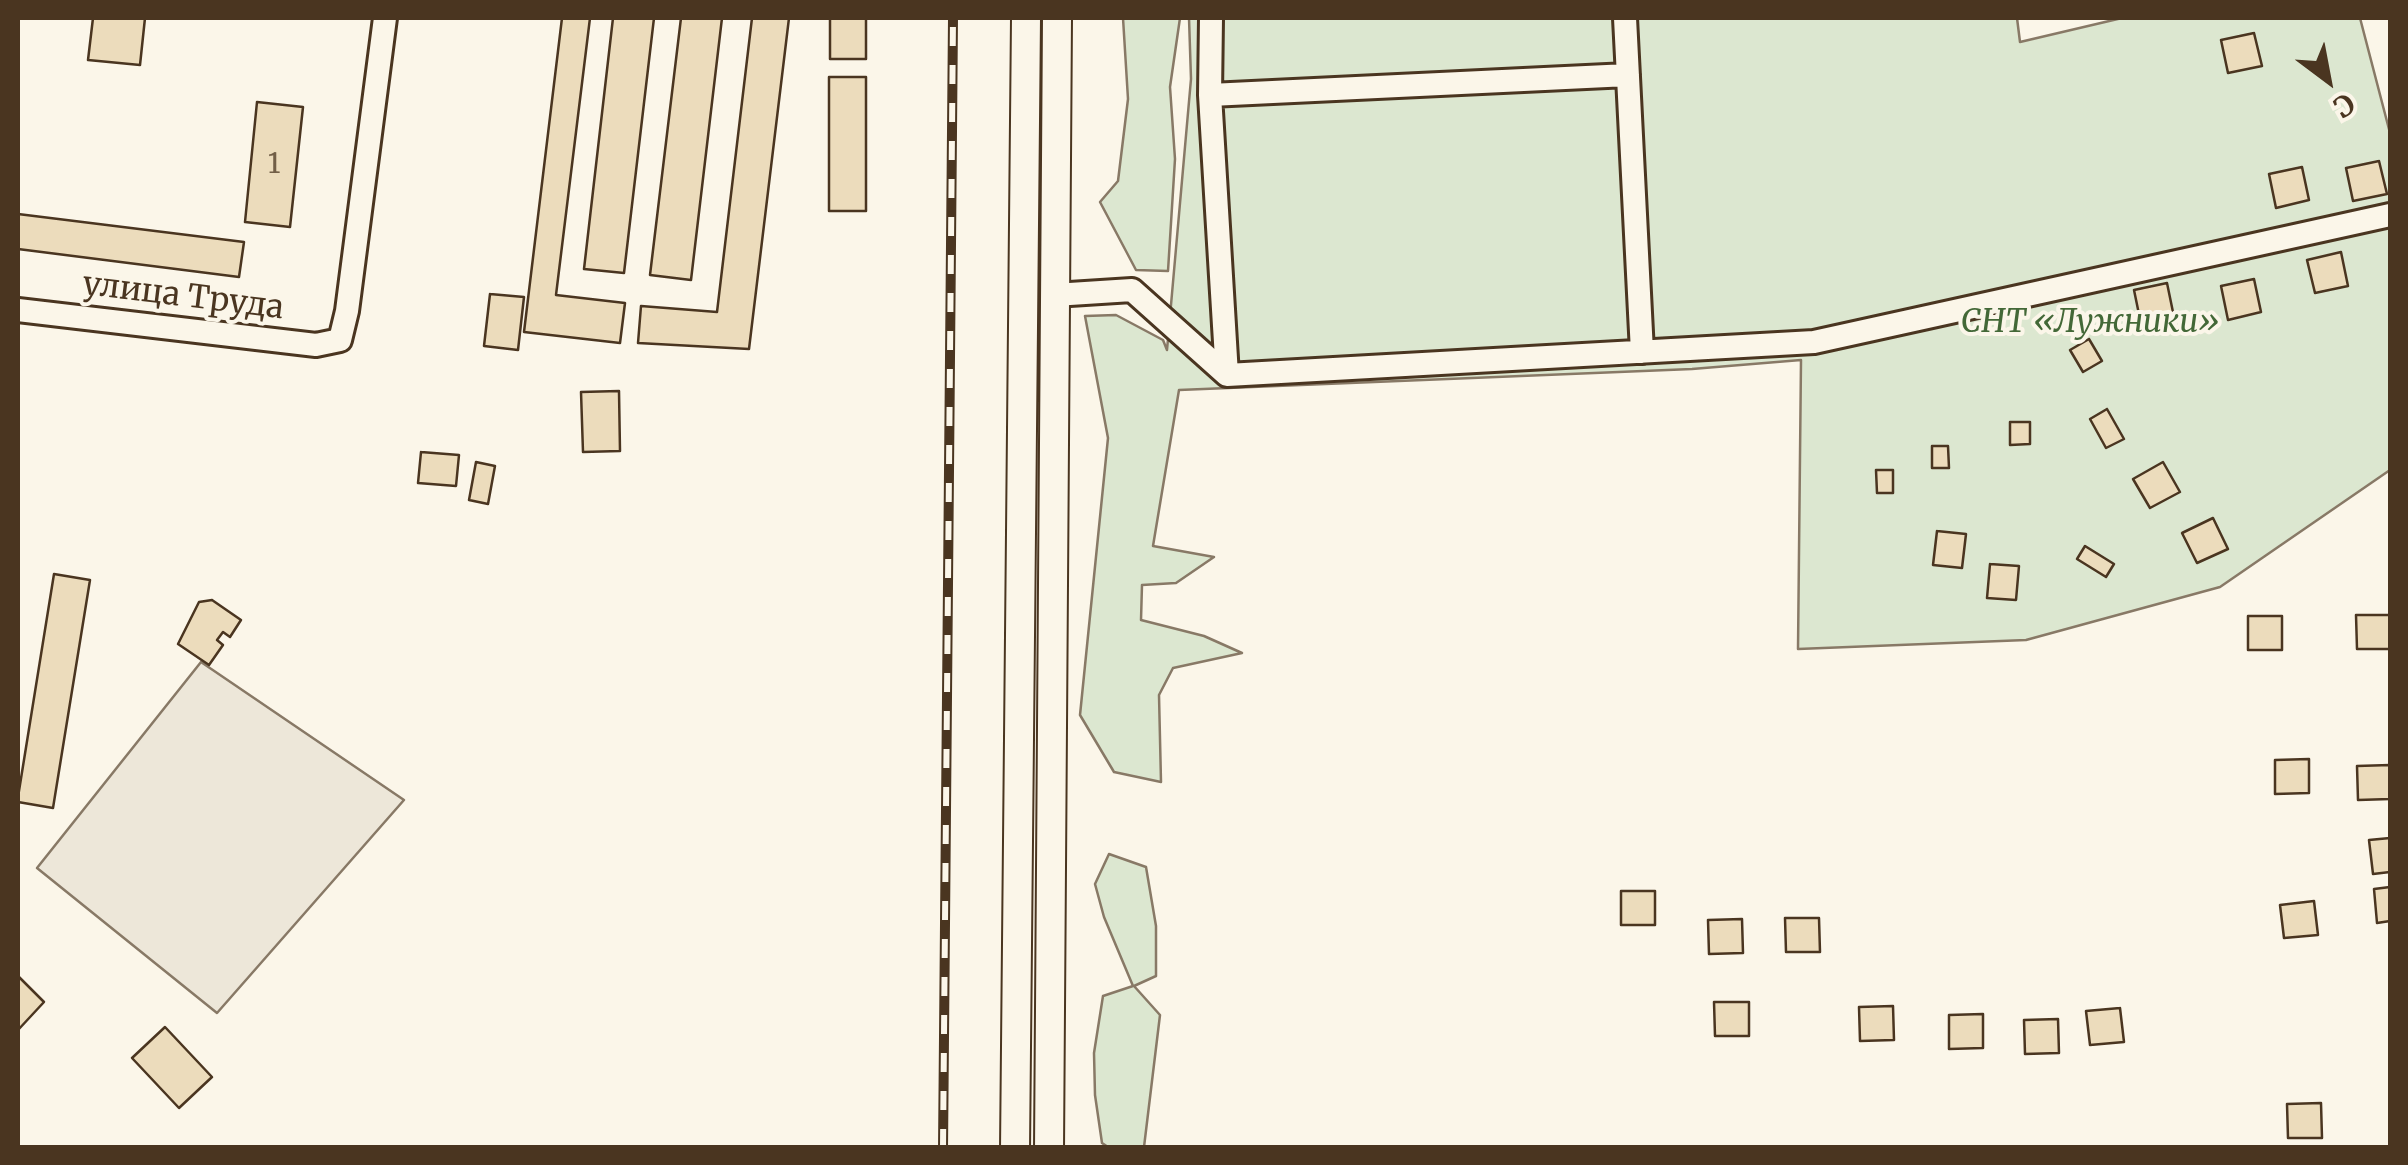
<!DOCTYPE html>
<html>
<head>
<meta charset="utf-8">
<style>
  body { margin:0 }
  #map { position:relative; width:2408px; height:1165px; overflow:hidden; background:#fbf6e9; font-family:Merriweather,serif }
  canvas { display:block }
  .frame { position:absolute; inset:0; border:20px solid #4a3520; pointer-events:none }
  .north { position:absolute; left:2278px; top:30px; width:100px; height:100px; -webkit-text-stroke:8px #fbf6e9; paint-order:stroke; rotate:148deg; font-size:28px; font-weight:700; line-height:40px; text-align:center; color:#4a3520 }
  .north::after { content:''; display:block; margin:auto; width:35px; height:45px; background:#4a3520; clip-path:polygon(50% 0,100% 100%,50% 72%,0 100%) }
</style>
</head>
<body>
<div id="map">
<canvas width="2408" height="1165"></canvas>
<div class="frame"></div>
<div class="north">С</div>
</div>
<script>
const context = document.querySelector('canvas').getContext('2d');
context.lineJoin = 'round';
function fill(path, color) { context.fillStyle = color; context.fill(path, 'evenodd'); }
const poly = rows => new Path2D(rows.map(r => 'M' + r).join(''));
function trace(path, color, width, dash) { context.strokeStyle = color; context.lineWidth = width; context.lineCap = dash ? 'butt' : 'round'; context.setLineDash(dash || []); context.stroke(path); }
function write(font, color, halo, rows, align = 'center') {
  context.font = font + ' Merriweather,serif'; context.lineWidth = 8; context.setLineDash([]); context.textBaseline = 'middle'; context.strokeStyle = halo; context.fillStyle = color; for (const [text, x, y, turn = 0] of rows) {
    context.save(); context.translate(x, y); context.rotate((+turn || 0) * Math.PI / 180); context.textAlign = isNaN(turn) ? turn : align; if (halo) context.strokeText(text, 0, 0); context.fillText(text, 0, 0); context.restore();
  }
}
const green = poly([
  [1123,18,1180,18,1170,87,1175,159,1168,271,1136,270,1100,202,1118,181,1128,99,1123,18],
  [1189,18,2017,18,2020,42,2122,18,2360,18,2390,133,2390,470,2220,587,2026,640,1798,649,1801,360,1692,369,1179,390,1153,546,1214,557,1176,583,1142,585,1141,620,1204,636,1242,653,1173,668,1159,695,1161,782,1114,772,1080,715,1108,438,1085,316,1116,315,1163,340,1167,350,1191,79,1189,18],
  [1109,854,1146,867,1156,926,1156,976,1134,986,1160,1015,1144,1147,1108,1147,1102,1143,1095,1095,1094,1053,1103,996,1133,986,1104,917,1095,884,1109,854]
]);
fill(green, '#dce7d0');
trace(green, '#887966', 2.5);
const parking = poly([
  [201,662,404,800,217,1013,37,868,201,662]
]);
fill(parking, '#ede7d9');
trace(parking, '#887966', 2.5);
const building = poly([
  [93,18,145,18,140,65,88,60,93,18],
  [562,18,590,18,556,295,625,303,620,343,524,332,562,18],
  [613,18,654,18,624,273,584,269,613,18],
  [681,18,722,18,691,280,650,275,681,18],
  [752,18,789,18,749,349,638,343,641,306,717,312,752,18],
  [830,18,866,18,866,59,830,59,830,18],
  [2254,33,2262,66,2228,73,2221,40,2254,33],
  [829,77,866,77,866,211,829,211,829,77],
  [257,102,303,107,290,227,245,222,257,102],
  [2379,161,2387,194,2353,201,2346,168,2379,161],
  [2302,167,2309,200,2276,208,2269,174,2302,167],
  [18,214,244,242,239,277,18,249,18,214],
  [2341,252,2348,286,2315,293,2307,260,2341,252],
  [2254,279,2261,312,2228,320,2221,286,2254,279],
  [2167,283,2174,317,2141,324,2134,290,2167,283],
  [490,294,524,297,518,350,484,346,490,294],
  [2089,339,2102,361,2083,372,2070,350,2089,339],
  [619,391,620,451,583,452,581,392,619,391],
  [2107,409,2124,439,2106,448,2090,419,2107,409],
  [2010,422,2030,422,2030,444,2010,445,2010,422],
  [1932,446,1948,446,1949,468,1932,468,1932,446],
  [421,452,459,455,456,486,418,483,421,452],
  [476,462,495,466,488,504,469,500,476,462],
  [2163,462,2180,492,2150,508,2133,479,2163,462],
  [1876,470,1893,470,1893,493,1877,493,1876,470],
  [2213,518,2228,549,2197,563,2182,533,2213,518],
  [1937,531,1966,534,1962,568,1933,565,1937,531],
  [2085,546,2114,564,2106,577,2077,559,2085,546],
  [1990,564,2019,566,2016,600,1987,598,1990,564],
  [54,574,90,580,53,808,18,802,18,797,54,574],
  [212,600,241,620,230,637,223,632,217,640,223,645,209,665,178,644,199,602,212,600],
  [2356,615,2390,615,2390,649,2357,649,2356,615],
  [2248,616,2282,616,2282,650,2248,650,2248,616],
  [2309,759,2309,793,2275,794,2275,760,2309,759],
  [2390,765,2390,799,2358,800,2357,766,2390,765],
  [2390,838,2390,872,2373,874,2369,840,2390,838],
  [2390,887,2390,921,2377,923,2374,889,2390,887],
  [1621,891,1655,891,1655,925,1621,925,1621,891],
  [2314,901,2318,935,2284,938,2280,905,2314,901],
  [1785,918,1819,918,1820,952,1786,952,1785,918],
  [1742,919,1743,953,1709,954,1708,920,1742,919],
  [18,976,44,1002,18,1030,18,976],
  [1714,1002,1749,1002,1749,1036,1715,1036,1714,1002],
  [1893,1006,1894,1040,1860,1041,1859,1007,1893,1006],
  [2120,1008,2124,1042,2090,1045,2086,1011,2120,1008],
  [1983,1014,1983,1048,1949,1049,1949,1015,1983,1014],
  [2058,1019,2059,1053,2025,1054,2024,1020,2058,1019],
  [165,1027,212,1077,179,1108,132,1058,165,1027],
  [2321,1103,2322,1138,2288,1138,2287,1104,2321,1103]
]);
fill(building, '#ecdcbc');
trace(building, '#4a3520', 2.5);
const minor = poly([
  [1211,18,1210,95,1227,375],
  [1625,18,1642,352],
  [1210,95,1628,75],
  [1054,295,1132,290,1227,375,1814,342,2390,215],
  [18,310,316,345,340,340,347,311,385,18]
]);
const major = poly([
  [1015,1148,1026,18],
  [1049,1148,1057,18]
]);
trace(minor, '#4a3520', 28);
trace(major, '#4a3520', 32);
trace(minor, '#fbf6e9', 22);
trace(major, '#fbf6e9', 28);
const rail = poly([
  [943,1148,953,18]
]);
trace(rail, '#4a3520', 10);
trace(rail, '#fbf6e9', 6, [19]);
write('28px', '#725f47', null, [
  ["1",274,165]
]);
write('32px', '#4a3520', '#fbf6e9', [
  ["улица Труда",183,297,7]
]);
write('italic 32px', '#436837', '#fbf6e9', [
  ["СНТ «Лужники»",2090,323]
]);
</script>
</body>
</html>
